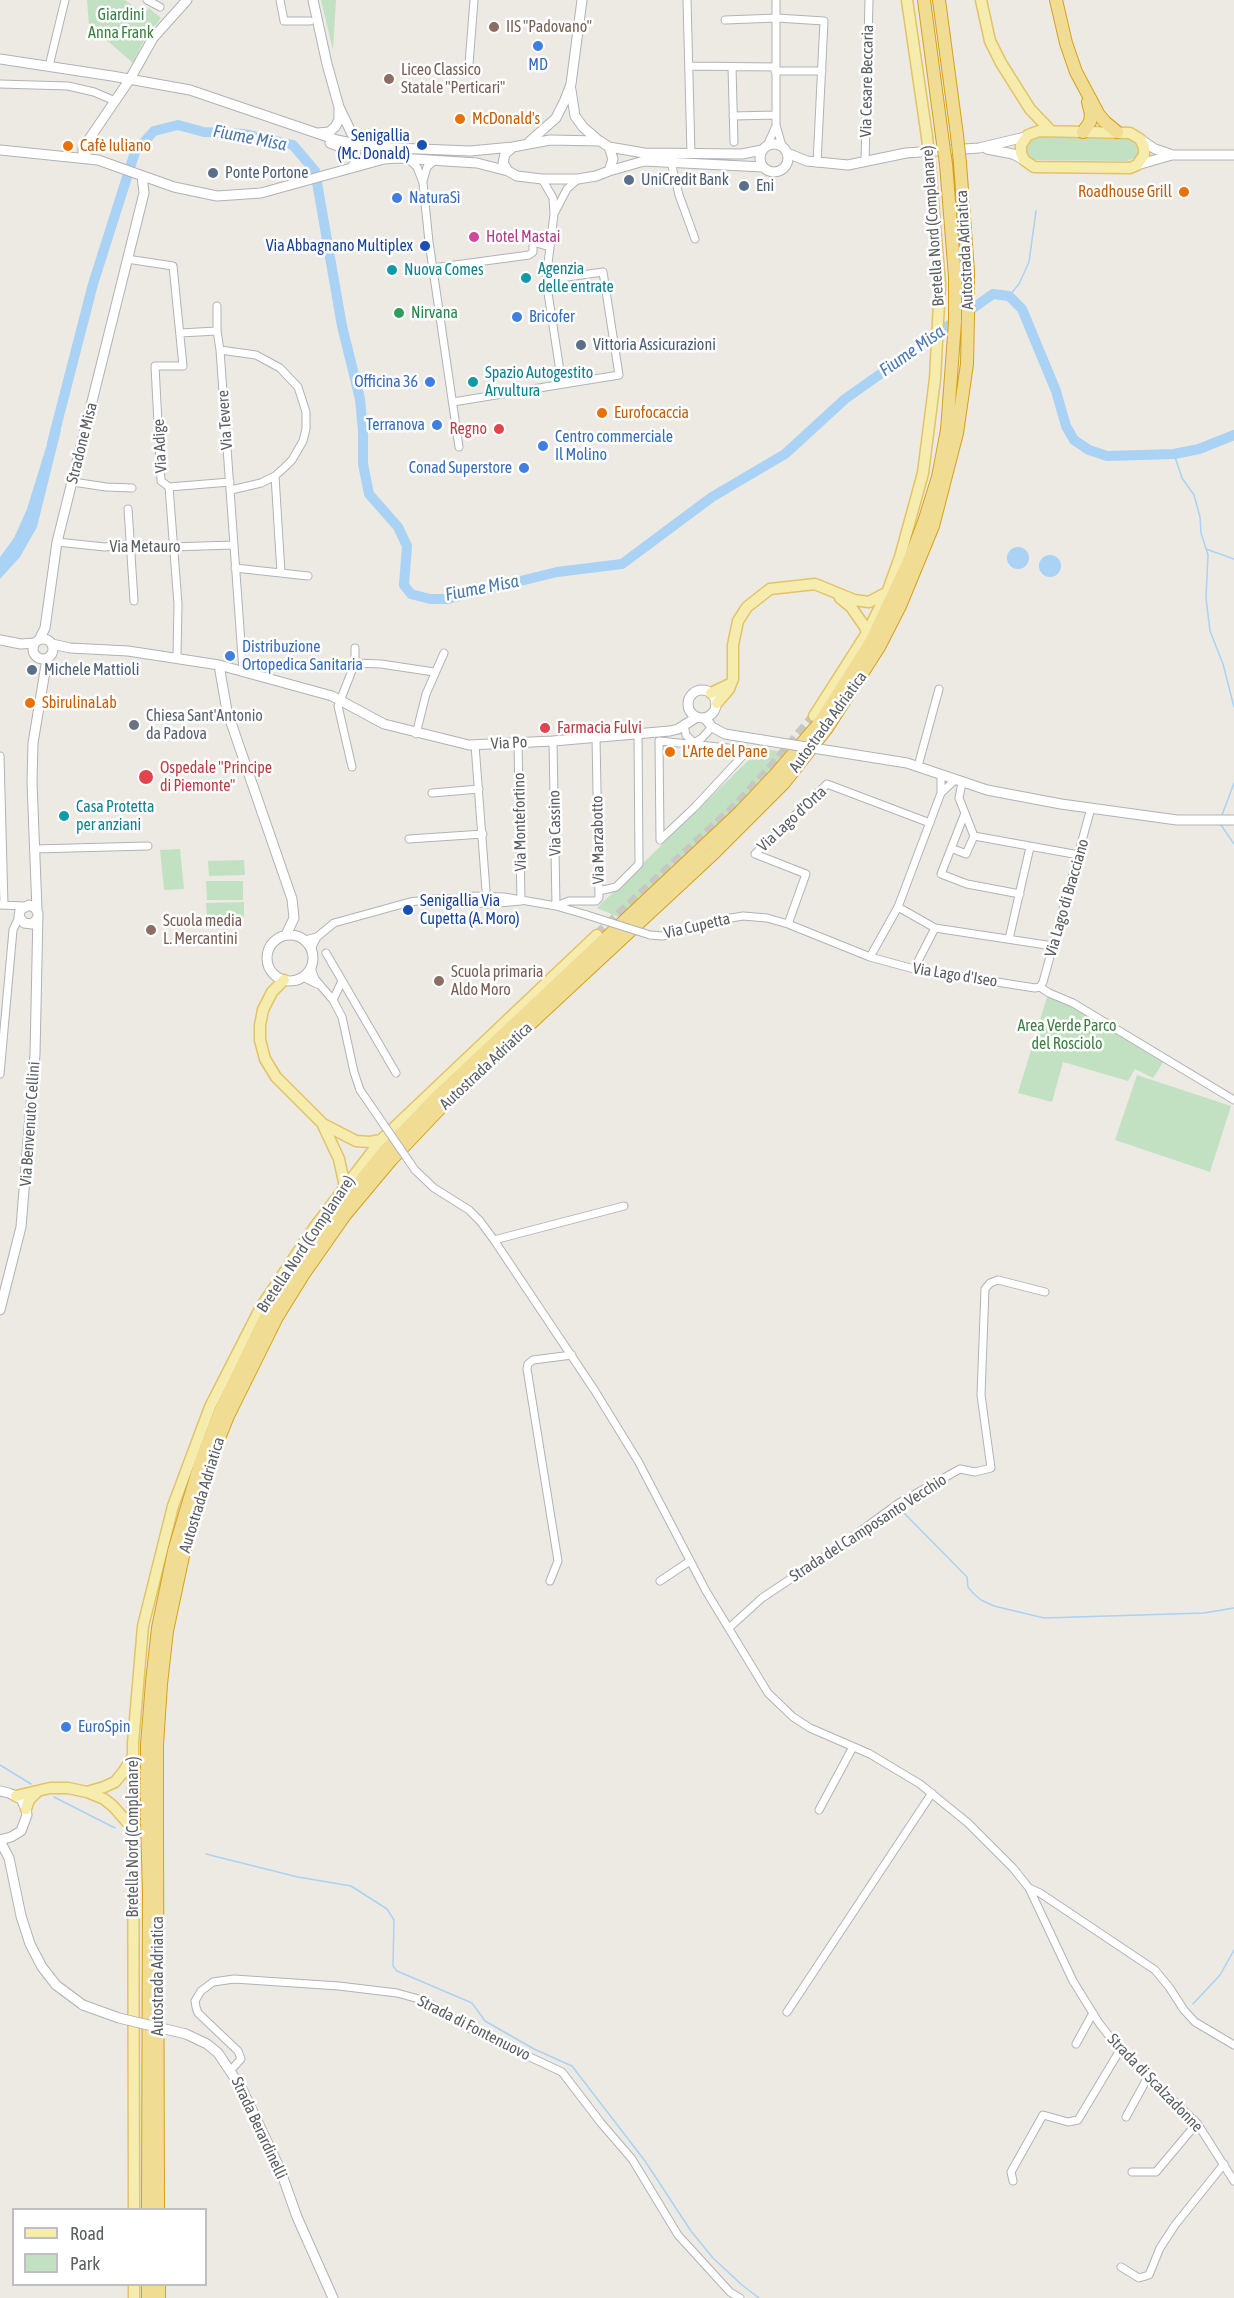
<!DOCTYPE html>
<html>
<head>
<meta charset="utf-8">
<style>
  body { margin:0 }
  #map { position:relative; width:1234px; height:2298px; overflow:hidden; background:#eceae3; font-family:"Asap Condensed",sans-serif }
  canvas { display:block }
  .legend { position:absolute; left:12px; top:2208px; width:195px; height:78px; box-sizing:border-box; background:#fff; border:2px solid #bdbfc0; margin:0; padding:8px 10px; list-style:none; font-size:18px; color:#5b5e62 }
  .legend li { display:flex; align-items:center; gap:12px; height:30px }
  .legend b { width:30px; border:2px solid #bdbfc0 }
</style>
</head>
<body>
<div id="map">
<canvas width="1234" height="2298"></canvas>
<ul class="legend">
<li><b style="height:8px;background:#f6ecae"></b>Road</li>
<li><b style="height:16px;background:#c2e1c2"></b>Park</li>
</ul>
</div>
<script>
const context = document.querySelector('canvas').getContext('2d');
context.lineJoin = 'round';
function fill(path, color) { context.fillStyle = color; context.fill(path, 'evenodd'); }
const poly = rows => new Path2D(rows.map(r => 'M' + r).join(''));
function trace(path, color, width, dash) { context.strokeStyle = color; context.lineWidth = width; context.lineCap = dash ? 'butt' : 'round'; context.setLineDash(dash || []); context.stroke(path); }
function write(font, color, halo, rows, align = 'center') {
  context.font = font + ' "Asap Condensed",sans-serif'; context.lineWidth = 5; context.setLineDash([]); context.textBaseline = 'middle'; context.strokeStyle = halo; context.fillStyle = color; for (const [text, x, y, turn = 0] of rows) {
    context.save(); context.translate(x, y); context.rotate((+turn || 0) * Math.PI / 180); context.textAlign = isNaN(turn) ? turn : align; if (halo) context.strokeText(text, 0, 0); context.fillText(text, 0, 0); context.restore();
  }
}
fill(poly([
  [87,0,125,0,144,14,149,8,161,18,142,44,133,63,89,25],
  [321,0,336,0,333,50],
  [1125,135,1138,144,1139,150,1135,158,1127,161,1035,160,1027,157,1023,145,1028,136],
  [761,748,788,753,750,797,623,919,597,908],
  [180,849,184,889,164,890,160,850],
  [244,860,245,875,209,876,208,861],
  [206,881,243,881,243,900,207,900],
  [244,902,244,918,207,919,206,903],
  [1047,997,1077,1009,1164,1061,1153,1078,1135,1069,1128,1081,1063,1062,1052,1102,1018,1093],
  [1137,1075,1231,1106,1210,1172,1115,1140]
]), '#c2e1c2');
fill(poly([
  [52,428,61,430,37,527,20,557,0,579,0,557,14,538,27,509],
  '1007 558a11 11 0 1 1 22 0a11 11 0 1 1-22 0Z',
  '1039 566a11 11 0 1 1 22 0a11 11 0 1 1-22 0Z'
]), '#a9d2f5');
trace(poly([
  [1009,296,1019,284,1029,262,1036,211],
  [1174,454,1182,478,1194,495,1200,517,1201,533,1208,555,1206,598,1210,631,1223,664,1234,707],
  [1206,549,1234,559],
  [1222,815,1234,783],
  [1221,825,1234,844],
  [902,1511,967,1577,968,1587,973,1593,981,1600,994,1606,1044,1618,1204,1613,1234,1608],
  [0,1765,31,1784],
  [54,1797,115,1828],
  [206,1854,298,1877,351,1886,387,1909,394,1920,393,1966,397,1971,472,2003,485,2021,534,2049,572,2066,645,2161,691,2231,713,2258,742,2285,759,2298],
  [1193,2004,1220,1975,1234,1950]
]), '#a9d2f5', 1.5);
trace(poly([
  [52,443,93,284,135,152,154,131,178,125,204,132,245,134,293,145,315,171,342,326,360,399,363,431,363,464,369,494,398,527,407,546,404,585,411,594,430,599,447,599,557,572,622,564,712,497,785,454,845,399,993,294,1009,296,1022,309,1056,391,1066,426,1074,440,1089,450,1107,456,1174,454,1199,449,1234,435]
]), '#a9d2f5', 10);
trace(poly([
  [597,935,735,807,770,769,814,716]
]), '#c8c7c3', 10, [10, 5]);
const street = poly([
  [147,0,160,7],
  [280,0,284,21,310,21],
  [687,0,691,154],
  [776,0,776,125,782,146],
  [725,20,777,18,824,21,817,163],
  [469,64,474,0],
  [49,66,65,0],
  [689,66,775,67],
  [732,67,734,142],
  [775,71,822,71],
  [0,84,68,86,94,92,115,101],
  [733,116,776,115],
  [767,146,775,128],
  [407,158,417,167,423,183,429,242,459,447],
  [671,162,679,195,695,239],
  [865,162,869,0],
  [423,181,427,167,435,160],
  [555,212,567,189,578,179],
  [127,259,173,266,183,366,155,366,161,481,169,487,178,604,177,657],
  [433,268,529,255,533,252,533,242,550,247],
  [546,280,562,384],
  [217,306,217,331,220,350,243,671],
  [180,333,217,331],
  [220,350,256,355,280,368,298,387,306,412,306,429,303,441,292,460,285,467,275,476,261,483,231,490],
  [453,402,619,375,603,272,546,280,554,214,553,198,542,179],
  [275,476,281,573],
  [73,482,106,487,132,488],
  [169,487,230,482],
  [128,509,134,601],
  [57,542,105,547,131,544,172,547,233,545],
  [235,568,308,576],
  [355,663,381,664,434,672],
  [684,725,686,735,694,743,702,738,712,727],
  [416,734,426,694,444,653],
  [553,741,556,906],
  [659,741,748,750,695,807,660,840,659,741],
  [518,743,521,901],
  [475,745,487,904],
  [0,756,4,905],
  [918,766,939,689],
  [352,767,338,706,355,663,355,648],
  [941,774,941,793,955,780],
  [962,783,959,798,974,836],
  [432,793,479,789],
  [965,813,941,874,967,884,1020,894],
  [974,836,1079,855],
  [409,839,483,834],
  [951,848,966,854,974,836],
  [34,849,148,846],
  [599,891,616,887,639,864,638,734],
  [461,900,470,896,504,897,556,906,587,915],
  [0,905,24,906],
  [556,906,569,901,596,901,599,898,596,737],
  [898,907,935,928,1053,946],
  [788,924,806,874,755,854,827,784,930,823],
  [650,935,662,936,674,934,725,919,743,916,767,918,788,924,870,957,914,969,1035,988,1040,987],
  [1009,939,1030,847],
  [305,940,317,937,334,923,410,902,443,898,487,904,521,901],
  [311,949,317,937],
  [326,953,396,1073],
  [870,957,898,907,941,793],
  [311,968,315,979,333,1000,342,1017,354,1072,360,1090],
  [914,969,935,928],
  [303,977,317,984],
  [1040,987,1049,993,1073,1003,1234,1100],
  [1040,987,1043,982,1091,808],
  [333,1000,342,981],
  [0,1074,13,930,19,917],
  [415,1170,434,1188,469,1210,480,1221,494,1240,595,1391,638,1461,706,1591,768,1693,793,1717,810,1728,870,1754,920,1784,968,1823,1013,1868,1029,1888,1073,1981,1099,2023,1120,2050,1197,2123,1234,2181],
  [494,1240,624,1206],
  [550,1581,558,1561,527,1369,528,1364,533,1360,572,1355],
  [660,1581,690,1561],
  [729,1628,762,1598,840,1546,899,1503,960,1469,975,1472,991,1468,981,1395,985,1289,990,1283,998,1280,1045,1292],
  [819,1810,853,1747],
  [1029,1888,1040,1893,1155,1970,1169,1987,1184,2010,1195,2022,1234,2045],
  [787,2012,932,1793],
  [1076,2044,1093,2013],
  [231,2070,241,2059,238,2051,198,2013,196,2007,195,2001,201,1991,213,1982,234,1979,339,1986,397,1993,426,2001,472,2030,562,2072,601,2123,632,2159,678,2235,730,2292,740,2298],
  [1126,2117,1148,2077],
  [1132,2172,1156,2172,1197,2123],
  [1013,2181,1011,2172,1043,2115,1068,2122,1078,2120,1120,2050],
  [1121,2267,1139,2278,1149,2275,1160,2248,1175,2225,1224,2164]
]);
const secondary = poly([
  [313,0,327,64,339,107,352,134,366,144],
  [0,59,112,76,190,90,337,140,370,147,470,151,513,147],
  [571,90,575,116,583,127,599,141],
  [318,133,329,132,335,127,339,120,339,109],
  [1140,139,1155,149,1170,154],
  [529,142,556,118,565,100,571,84,582,0],
  [330,143,351,151,356,155,356,162,352,167],
  '760 158a14 14 0 1 1 28 0a14 14 0 1 1-28 0Z',
  [609,147,613,159,609,171,596,176,578,179,542,179,517,176,508,171,503,163,505,154,513,147,550,140,600,141,609,147,644,153,742,154,762,150],
  [987,149,1013,154,1024,160],
  [0,150,98,160,174,187,217,196,261,193,384,159,398,158,477,163,508,171],
  [787,153,807,161,848,165,906,153,979,148,1025,137],
  [88,158,83,153,83,148,130,79,153,38,187,0],
  [1137,165,1172,155,1234,155],
  [609,171,644,161,763,167],
  '33 649a10 10 0 1 1 20 0a10 10 0 1 1-20 0Z',
  [0,640,21,644,35,643],
  [39,640,45,628,57,542,144,193,142,176],
  [52,644,70,648,128,651,219,665,332,696,384,724,469,745,553,741,670,731,678,729,697,717],
  [219,665,227,711,292,899,294,918,286,935],
  '688 704a14 14 0 1 1 28 0a14 14 0 1 1-28 0Z',
  [705,718,712,727,725,734,762,740],
  [838,752,907,763,987,790,1061,804,1177,820,1234,820],
  [37,910,32,782,33,743,47,659],
  '267 958a23 23 0 1 1 46 0a23 23 0 1 1-46 0Z',
  [0,1310,21,1227,35,1054,38,913,35,908,29,905,20,910,19,917,24,923,32,924,38,918],
  [0,1791,9,1793,21,1799,26,1809,27,1815,21,1831,11,1837,0,1840],
  [0,1841,9,1858,21,1916,30,1944,42,1967,56,1985,83,2005],
  [186,2034,207,2044,218,2053,242,2089,280,2169,297,2217,333,2298]
]);
const primary = poly([
  [907,0,927,137],
  [981,0,990,41,1001,63,1030,109,1051,131],
  [1039,131,1130,133,1140,139,1144,147,1144,155,1137,165,1130,168,1034,167,1024,160,1021,153,1021,145,1028,135,1039,131],
  [840,598,851,607,865,627,867,633],
  [711,693,728,685],
  [717,703,729,689,733,679,733,645,738,621,747,607,770,589,815,584,854,600,869,602,886,593],
  [814,716,867,633,887,593,900,557,923,473,935,379,940,284,930,165],
  [284,980,272,992,263,1010,260,1025,260,1040,265,1059,276,1077,323,1124,356,1141,370,1142,381,1140],
  [323,1125,339,1159,345,1187],
  [87,1792,104,1787,115,1782,124,1771,131,1759],
  [16,1796,50,1788,68,1788,87,1792,104,1799,113,1806,133,1829],
  [26,1809,29,1800,37,1792],
  [134,2210,133,1743,143,1626,173,1506,210,1407,261,1307,314,1228,381,1140,597,935],
  [134,2284,134,2298]
]);
const highway = poly([
  [924,0,942,136],
  [939,0,957,135],
  [1056,0,1066,43,1076,72,1099,115,1105,122,1117,132],
  [1083,132,1090,122,1091,114,1088,102],
  [148,2210,149,1892,147,1824,147,1745,152,1682,158,1628,174,1551,200,1464,220,1412,267,1314,296,1268,338,1209,384,1152,439,1095,740,812,776,774,821,721,871,642,909,561,924,522,938,477,947,430,955,322,955,277,946,164],
  [158,2210,157,1826,157,1745,161,1684,167,1631,183,1556,207,1468,228,1416,277,1317,303,1275,345,1215,391,1160,446,1102,714,853,784,783,827,728,879,647,900,606,933,526,957,433,967,364,968,314,968,271,960,163],
  [148,2284,148,2298],
  [159,2284,159,2298]
]);
trace(street, '#b0b3b7', 9);
trace(secondary, '#afb2b6', 11);
trace(primary, '#e2c366', 13);
trace(highway, '#d7a118', 14);
trace(street, '#fff', 7);
trace(secondary, '#fff', 9);
trace(primary, '#f6ecae', 10);
trace(highway, '#f1dc94', 12);
const streetBridge = poly([
  [587,915,650,935],
  [360,1090,415,1170]
]);
const secondaryBridge = poly([
  [762,740,838,752],
  [83,2005,119,2018,186,2034]
]);
const primaryBridge = poly([
  [927,137,930,165]
]);
const highwayBridge = poly([
  [957,135,960,163],
  [942,136,946,164]
]);
trace(streetBridge, '#b0b3b7', 9, []);
trace(secondaryBridge, '#afb2b6', 11, []);
trace(primaryBridge, '#e2c366', 13, []);
trace(highwayBridge, '#d7a118', 14, []);
trace(streetBridge, '#fff', 7);
trace(secondaryBridge, '#fff', 9);
trace(primaryBridge, '#f6ecae', 10);
trace(highwayBridge, '#f1dc94', 12);
for (const [x, y, r, color] of [
  [494,27,6,"#8d6e63"],
  [538,46,6,"#3f7fe0"],
  [389,79,6,"#8d6e63"],
  [460,119,6,"#e8710a"],
  [422,145,6,"#1a4fb4"],
  [68,146,6,"#e8710a"],
  [213,173,6,"#5c6f8a"],
  [629,180,6,"#5c6f8a"],
  [744,186,6,"#5c6f8a"],
  [1184,192,6,"#e8710a"],
  [397,198,6,"#3f7fe0"],
  [474,237,6,"#d1479c"],
  [425,246,6,"#1a4fb4"],
  [392,270,6,"#0f9aa8"],
  [526,278,6,"#0f9aa8"],
  [399,313,6,"#2e9e5b"],
  [517,317,6,"#3f7fe0"],
  [581,345,6,"#5c6f8a"],
  [430,382,6,"#3f7fe0"],
  [473,382,6,"#0f9aa8"],
  [602,413,6,"#e8710a"],
  [437,425,6,"#3f7fe0"],
  [499,429,6,"#e0444e"],
  [543,446,6,"#3f7fe0"],
  [524,468,6,"#3f7fe0"],
  [230,656,6,"#3f7fe0"],
  [32,670,6,"#5c6f8a"],
  [30,703,6,"#e8710a"],
  [134,725,6,"#6b7280"],
  [545,728,6,"#e0444e"],
  [670,752,6,"#e8710a"],
  [146,777,8,"#e0444e"],
  [64,816,6,"#0f9aa8"],
  [408,910,6,"#1a4fb4"],
  [151,930,6,"#8d6e63"],
  [439,981,6,"#8d6e63"],
  [66,1727,6,"#3f7fe0"]
]) { const dot = new Path2D(); dot.arc(x, y, r, 0, 2 * Math.PI); context.fillStyle = color; context.fill(dot); trace(dot, '#fff', 2); }
write('16px', '#3d7e42', '#fff', [
  ["Giardini",121,15],
  ["Anna Frank",121,33],
  ["Area Verde Parco",1067,1026],
  ["del Rosciolo",1067,1044]
]);
write('16px', '#785e54', '#fff', [
  ["IIS \"Padovano\"",506,27],
  ["Liceo Classico",401,70],
  ["Statale \"Perticari\"",401,88],
  ["Scuola media",163,921],
  ["L. Mercantini",163,939],
  ["Scuola primaria",451,972],
  ["Aldo Moro",451,990]
], 'left');
write('16px', '#366cbe', '#fff', [
  ["MD",538,65,"center"],
  ["NaturaSì",409,198],
  ["Bricofer",529,317],
  ["Officina 36",418,382,"right"],
  ["Terranova",425,425,"right"],
  ["Centro commerciale",555,437],
  ["Il Molino",555,455],
  ["Conad Superstore",512,468,"right"],
  ["Distribuzione",242,647],
  ["Ortopedica Sanitaria",242,665],
  ["EuroSpin",78,1727]
], 'left');
write('16px', '#5b5e62', '#fff', [
  ["Via Cesare Beccaria",867,81,-89],
  ["Bretella Nord (Complanare)",933,226,-94],
  ["Autostrada Adriatica",965,250,-93],
  ["Via Tevere",225,420,-94],
  ["Stradone Misa",82,443,-76],
  ["Via Adige",160,446,-93],
  ["Via Metauro",145,547],
  ["Autostrada Adriatica",828,722,-54],
  ["Via Po",509,743,-3],
  ["Via Lago d'Orta",792,819,-43],
  ["Via Montefortino",520,822,-91],
  ["Via Cassino",555,823,-91],
  ["Via Marzabotto",598,840,-91],
  ["Via Lago di Bracciano",1067,898,-74],
  ["Via Cupetta",697,926,-13],
  ["Via Lago d'Iseo",955,975,9],
  ["Autostrada Adriatica",486,1066,-43],
  ["Via Benvenuto Cellini",30,1124,-86],
  ["Bretella Nord (Complanare)",306,1244,-56],
  ["Autostrada Adriatica",202,1495,-73],
  ["Strada del Camposanto Vecchio",868,1528,-33],
  ["Bretella Nord (Complanare)",133,1837,-90],
  ["Autostrada Adriatica",158,1976,-90],
  ["Strada di Fontenuovo",474,2028,27],
  ["Strada di Scalzadonne",1155,2083,46],
  ["Strada Berardinelli",259,2128,65]
]);
write('16px', '#c56008', '#fff', [
  ["McDonald's",472,119],
  ["Cafè Iuliano",80,146],
  ["Roadhouse Grill",1172,192,"right"],
  ["Eurofocaccia",614,413],
  ["SbirulinaLab",42,703],
  ["L'Arte del Pane",682,752]
], 'left');
write('16px', '#164399', '#fff', [
  ["Senigallia",410,136],
  ["(Mc. Donald)",410,154],
  ["Via Abbagnano Multiplex",413,246],
  ["Senigallia Via",420,901,"left"],
  ["Cupetta (A. Moro)",420,919,"left"]
], 'right');
write('16px', '#4e5e75', '#fff', [
  ["Ponte Portone",225,173],
  ["UniCredit Bank",641,180],
  ["Eni",756,186],
  ["Vittoria Assicurazioni",593,345],
  ["Michele Mattioli",44,670]
], 'left');
write('16px', '#b23c85', '#fff', [
  ["Hotel Mastai",486,237]
], 'left');
write('16px', '#0d838f', '#fff', [
  ["Agenzia",538,269],
  ["delle entrate",538,287],
  ["Nuova Comes",404,270],
  ["Spazio Autogestito",485,373],
  ["Arvultura",485,391],
  ["Casa Protetta",76,807],
  ["per anziani",76,825]
], 'left');
write('16px', '#27864d', '#fff', [
  ["Nirvana",411,313]
], 'left');
write('16px', '#be3a42', '#fff', [
  ["Regno",487,429,"right"],
  ["Farmacia Fulvi",557,728],
  ["Ospedale \"Principe",160,768],
  ["di Piemonte\"",160,786]
], 'left');
write('16px', '#5b616d', '#fff', [
  ["Chiesa Sant'Antonio",146,716],
  ["da Padova",146,734]
], 'left');
write('italic 18px', '#4c79ae', '#fff', [
  ["Fiume Misa",250,138,11],
  ["Fiume Misa",912,351,-35],
  ["Fiume Misa",482,588,-11]
]);
</script>
</body>
</html>
